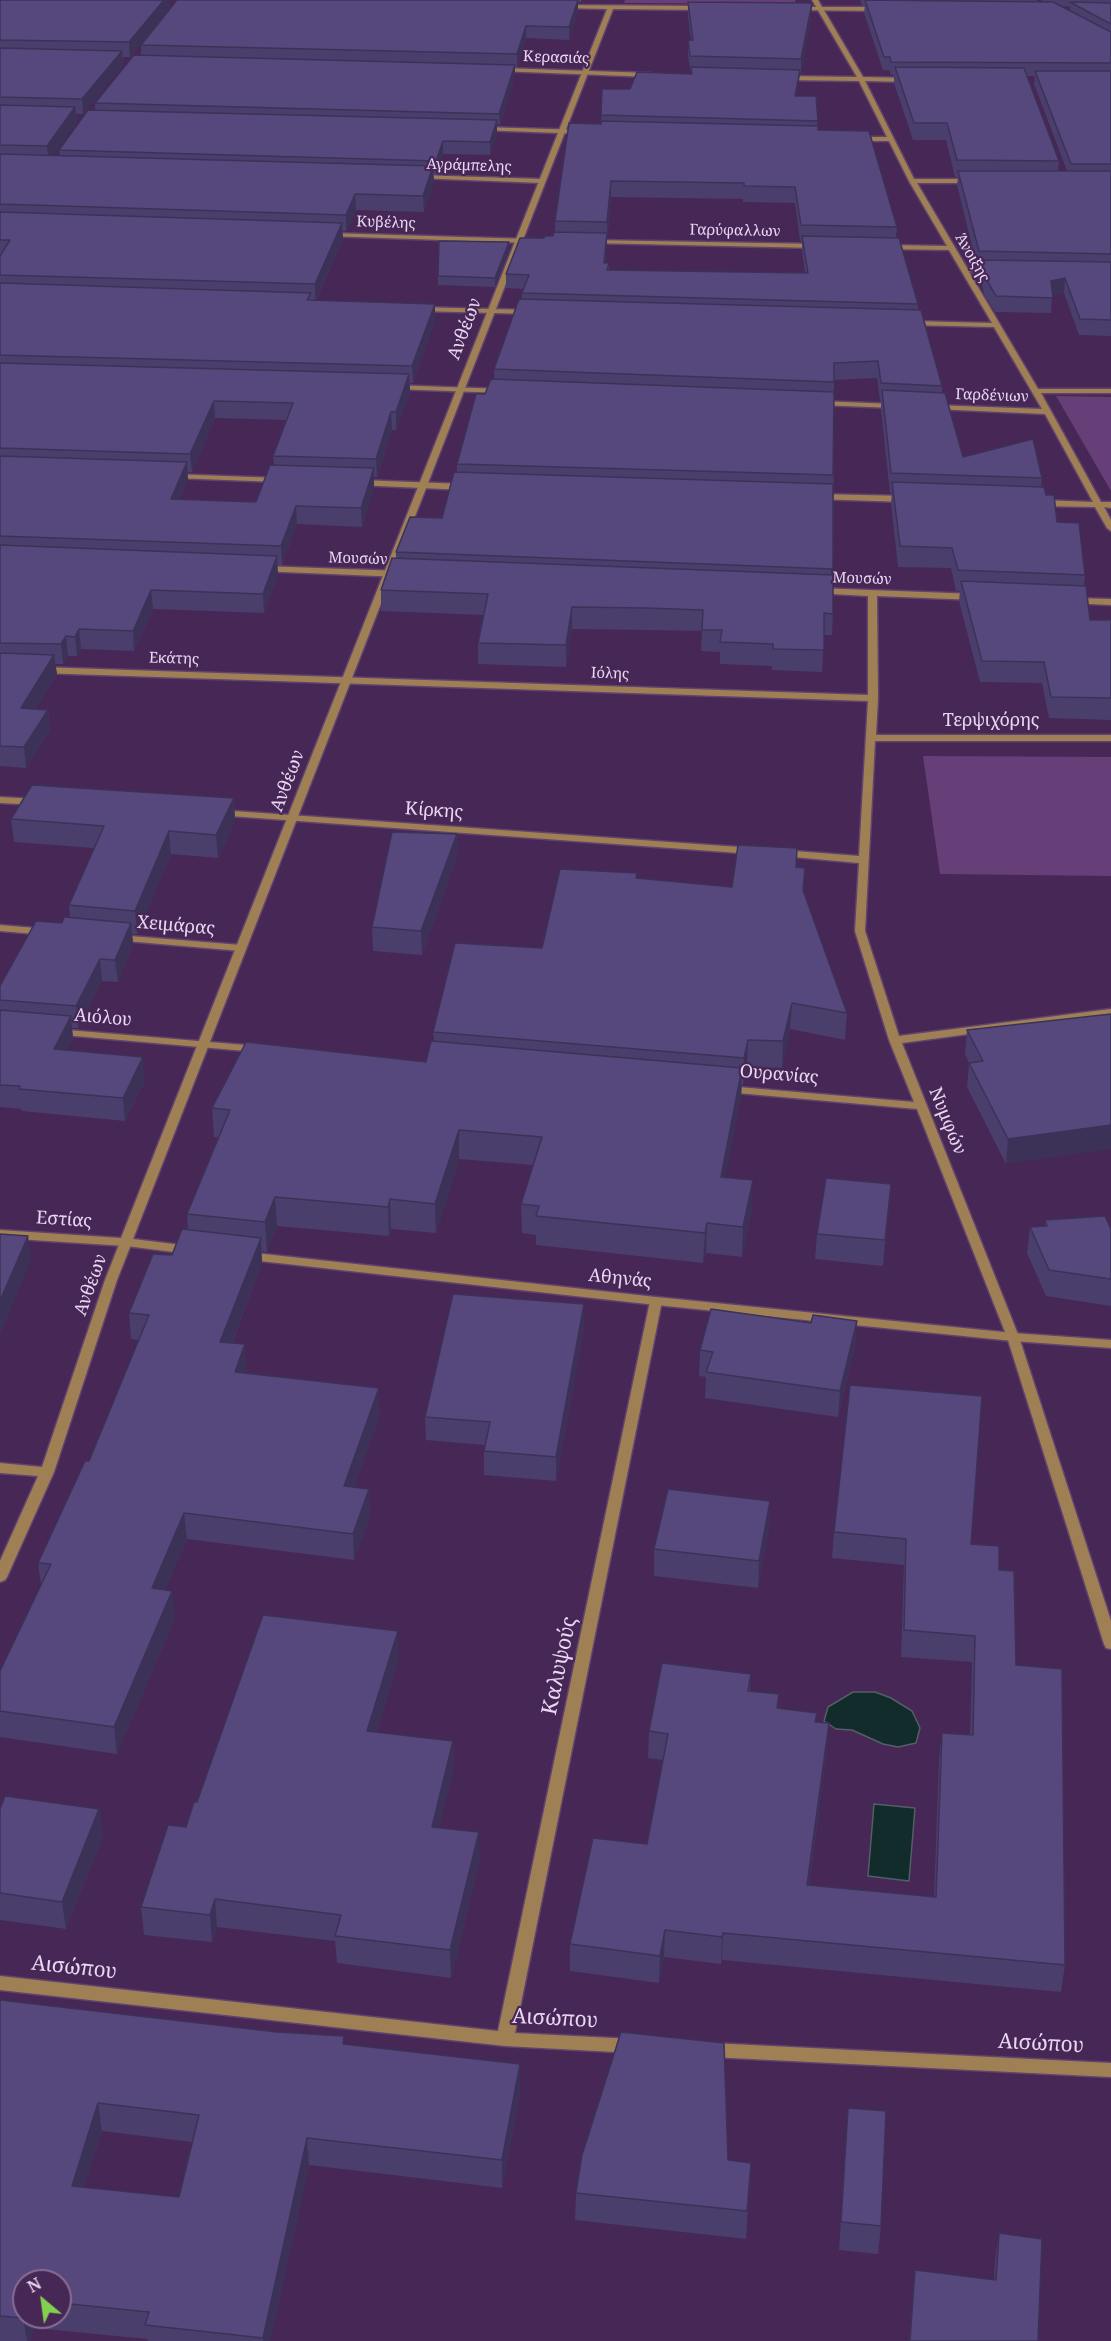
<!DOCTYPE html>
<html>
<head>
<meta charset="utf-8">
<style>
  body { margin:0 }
  #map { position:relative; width:1111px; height:2341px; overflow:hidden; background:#472755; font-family:"Noto Serif",serif }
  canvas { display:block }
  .north { position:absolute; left:12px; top:2269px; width:60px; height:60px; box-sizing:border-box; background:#472755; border:2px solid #886d94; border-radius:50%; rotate:331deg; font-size:16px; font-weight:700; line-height:24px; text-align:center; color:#e9d7f3 }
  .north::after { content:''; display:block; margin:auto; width:21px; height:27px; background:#83d04e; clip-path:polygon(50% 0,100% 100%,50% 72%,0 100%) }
</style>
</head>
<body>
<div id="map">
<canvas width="1111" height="2341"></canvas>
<div class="north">N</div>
</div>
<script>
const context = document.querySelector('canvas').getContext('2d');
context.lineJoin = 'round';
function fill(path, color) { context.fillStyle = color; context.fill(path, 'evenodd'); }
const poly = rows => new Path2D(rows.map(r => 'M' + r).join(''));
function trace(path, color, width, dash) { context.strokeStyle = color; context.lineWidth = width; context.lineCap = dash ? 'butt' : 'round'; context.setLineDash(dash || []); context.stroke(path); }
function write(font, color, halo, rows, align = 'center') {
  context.font = font + ' "Noto Serif",serif'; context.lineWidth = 4.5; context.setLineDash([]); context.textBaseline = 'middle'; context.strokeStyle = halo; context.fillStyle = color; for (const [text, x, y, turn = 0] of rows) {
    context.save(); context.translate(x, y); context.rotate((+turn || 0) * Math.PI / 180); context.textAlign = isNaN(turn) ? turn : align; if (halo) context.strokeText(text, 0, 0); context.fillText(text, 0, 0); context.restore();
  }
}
fill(poly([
  [625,0,795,0,796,4,624,3],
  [1056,396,1111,397,1111,491],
  [923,756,1111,757,1111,876,940,874]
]), '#663e78');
const water = poly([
  [853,1692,875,1692,891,1698,912,1711,920,1728,916,1743,898,1747,883,1744,852,1730,836,1729,824,1721,828,1707,853,1692],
  [874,1804,915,1808,909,1881,868,1876,874,1804]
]);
fill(water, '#122b2b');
trace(water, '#525f67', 1.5);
const minor = poly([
  [812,0,818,0,863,77,909,78,912,80,909,82,865,81,914,179,974,179,977,181,974,183,917,183,967,268,996,268,1000,270,996,272,969,272,1038,389,1111,389,1111,393,1041,393,1101,502,1111,502,1111,508,1104,507,1111,520,1111,531,1107,528,1095,507,1040,506,1036,503,1040,500,1093,502,1045,414,934,409,930,407,934,405,1042,409,994,327,910,325,906,323,910,321,992,323,949,250,886,249,882,247,886,245,947,246,909,181,889,141,856,141,853,139,856,137,887,137,859,81,785,80,782,78,785,76,857,77,812,0],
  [500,68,651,73,654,75,651,77,498,71,500,68],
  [481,127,584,130,587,132,584,134,479,130,478,129,481,127],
  [418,175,542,179,545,181,542,183,416,178,415,177,418,175],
  [328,233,530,239,534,241,530,243,326,236,324,235,328,233],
  [592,240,818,244,822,246,818,248,590,243,588,242,592,240],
  [418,307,530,310,534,312,530,314,421,311,418,311,418,307],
  [391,385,503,389,507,391,503,393,394,389,391,389,391,385],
  [817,401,895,404,899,406,895,408,820,405,816,403,817,401],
  [171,474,279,478,283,480,279,482,174,478,170,476,171,474],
  [360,480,465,484,469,487,465,490,357,485,356,483,360,480],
  [818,494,906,496,910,499,906,502,815,499,814,497,818,494],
  [262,566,401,571,405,574,401,577,259,571,259,567,262,566],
  [817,588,976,594,980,597,976,600,877,596,878,698,876,735,1111,735,1111,741,875,741,865,931,899,1036,1111,1009,1111,1015,902,1043,1019,1337,1111,1621,1111,1649,1106,1648,1104,1644,1007,1337,917,1109,726,1092,720,1089,726,1086,914,1102,889,1040,855,931,859,863,782,856,777,853,782,850,859,856,868,701,40,673,35,670,40,667,868,695,868,596,814,593,813,591,817,588],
  [1071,598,1111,599,1111,605,1068,603,1067,601,1071,598],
  [0,797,38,799,43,802,38,805,0,803,0,797],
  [220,810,753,848,758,851,753,854,216,815,216,811,220,810],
  [0,925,47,929,52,932,47,935,0,931,0,925],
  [118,935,241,945,246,948,241,951,114,940,113,938,114,936,118,935],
  [56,1029,257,1046,263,1049,257,1052,52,1034,50,1032,56,1029],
  [126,1238,132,1242,117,1280,54,1472,7,1577,5,1580,0,1582,0,1561,38,1476,0,1473,0,1463,42,1467,105,1280,120,1242,126,1238],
  [656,1297,662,1301,515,2033,633,2039,639,2041,641,2046,639,2051,633,2053,505,2046,0,1990,0,1976,498,2031,650,1301,656,1297],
  [711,2043,1111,2063,1111,2077,711,2057,705,2055,703,2050,705,2045,711,2043]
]);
const tertiary = poly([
  [563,5,702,6,705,8,702,10,613,9,133,1239,190,1246,196,1250,190,1254,126,1246,0,1238,0,1230,121,1238,607,9,561,8,563,5],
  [797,7,879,7,882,9,879,11,795,10,797,7],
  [246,1252,656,1297,1013,1333,1111,1340,1111,1348,1013,1341,656,1305,242,1259,240,1256,242,1253,246,1252]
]);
trace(minor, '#61436e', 3);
trace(tertiary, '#61436e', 3);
fill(minor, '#9f8055');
fill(tertiary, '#9f8055');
fill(poly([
  [0,0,171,7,130,57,123,57,123,65,83,114,76,114,77,122,53,155,60,156,59,150,95,110,95,103,141,55,141,45,177,0,582,0,581,2,578,2,578,10,569,40,526,38,517,67,515,67,515,75,500,125,497,124,497,133,490,155,443,154,436,174,433,174,434,182,424,212,356,210,346,231,342,231,343,239,316,300,435,321,413,383,410,383,410,392,396,430,392,430,377,477,374,477,374,486,362,527,297,524,282,565,277,565,278,575,264,613,153,609,134,651,81,649,77,656,68,656,63,664,55,664,57,674,35,709,48,710,50,730,26,768,0,766],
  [215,418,286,420,273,456,274,465,256,502,180,499,188,480,187,472,192,472],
  [860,0,1037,0,1037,2,1045,2,1041,0,1111,0,1111,336,1079,335,1064,293,1052,295,1051,313,995,312,984,294,980,274,980,266,977,266,957,185,958,177,955,177,946,140,913,140,894,83,894,75,891,75,889,70,883,70,864,13,865,5,862,5],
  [1062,6,1070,7,1070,11],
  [1027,76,1035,76,1034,84,1067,171,1058,171,1059,161],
  [688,2,811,17,801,73,799,73,796,96,818,121,817,126,818,130,897,227,896,238,918,304,918,310,942,386,942,393,963,457,1042,478,1041,487,1046,495,1057,522,1085,575,1084,586,1090,620,1111,620,1111,720,1049,718,1042,683,980,682,959,601,960,591,956,591,951,568,898,567,891,503,892,493,890,493,881,410,881,401,880,401,877,378,834,380,833,614,832,635,824,635,822,672,772,670,772,666,720,664,720,652,701,651,702,631,646,630,572,629,566,667,478,664,478,643,483,615,381,611,381,590,396,558,396,552,442,518,457,472,457,464,485,394,494,379,494,369,522,299,522,293,524,289,506,288,506,274,544,238,553,236,555,232,555,221,601,124,602,89,630,89,691,74,688,55,688,40,691,40,688,16],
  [611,197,743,199,743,202,795,203,800,241,802,241,802,250,805,273,609,270,609,263,605,263],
  [509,242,509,251,495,287,438,285,438,276],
  [234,798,235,821,218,858,171,854,137,934,132,934,133,944,118,982,102,981,78,1028,72,1028,73,1039,67,1050,145,1080,125,1121,22,1111,21,1109,0,1107,0,986,62,923,70,918,69,905,94,848,14,842,11,819],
  [457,834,457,857,422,955,373,951,372,927],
  [797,848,796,867,805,868,803,893,847,1013,845,1040,790,1029,782,1068,747,1066,743,1085,742,1085,741,1096,725,1177,752,1209,742,1257,706,1253,703,1263,536,1245,536,1235,522,1233,521,1204,533,1165,459,1159,436,1233,391,1229,389,1236,277,1226,267,1252,261,1251,262,1263,232,1343,247,1370,246,1373,380,1414,354,1487,369,1489,370,1516,354,1560,187,1539,165,1590,175,1618,117,1754,0,1737,0,1671,41,1585,38,1563,89,1461,139,1340,131,1339,129,1313,172,1255,188,1230,187,1214,218,1137,214,1137,212,1108,426,1062,434,1041,433,1032,637,873,637,878,732,887],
  [1111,1014,1006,1164,967,1087,969,1063,965,1054,967,1030],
  [889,1209,883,1266,815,1259,817,1234],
  [1045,1220,1111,1229,1111,1306,1046,1296,1027,1253,1030,1227,1045,1227],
  [584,1304,584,1328,556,1481,484,1475,484,1451,485,1445,426,1440,425,1417],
  [857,1321,855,1347,838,1417,705,1398,706,1377,699,1376,700,1350,811,1323],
  [770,1501,769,1527,758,1588,654,1576,654,1549],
  [834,1532,971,1544,999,1570,1065,1965,1061,1992,722,1960,721,1964,664,1957,659,1983,570,1971,570,1944,647,1844,663,1760,648,1758,649,1731,751,1674,750,1691,779,1694,778,1708,817,1713,816,1722,827,1750,809,1885,934,1897,939,1759,942,1733,970,1735,972,1662,901,1657,904,1565,832,1558],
  [399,1658,377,1732,453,1741,454,1768,439,1827,480,1860,451,1978,337,1963,335,1941,217,1927,212,1942,144,1935,141,1907,186,1827,197,1802],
  [0,1809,99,1809,103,1836,66,1929,0,1920],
  [0,2000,277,2032,344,2036,344,2044,520,2064,520,2092,502,2188,309,2165,270,2341,148,2341,147,2339,34,2328,30,2341,0,2341],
  [102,2131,192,2142,179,2197,84,2187],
  [24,2281,60,2281,60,2317,24,2317],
  [848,2108,881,2226,878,2254,839,2250],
  [728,2160,751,2163,746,2239,575,2220,576,2193],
  [999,2233,1038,2341,909,2341,915,2270,994,2280,995,2260]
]), '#4a3e6c');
fill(poly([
  [164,0,170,0,171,7,130,57,129,42],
  [578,0,578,10,569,40,569,27],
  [812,3,811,17,801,73,801,59],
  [526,26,526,38,517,67,517,54],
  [122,51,123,65,83,114,82,99],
  [515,65,515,75,500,125,499,114],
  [800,70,799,82,794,108,795,96],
  [75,107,77,122,49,162,47,146],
  [497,120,497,133,490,155,490,142],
  [443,141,443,154,436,174,436,161],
  [433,166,434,182,424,212,423,196],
  [611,181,611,197,607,238,607,222],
  [355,194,356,210,346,231,346,215],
  [342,223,343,239,315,301,315,284],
  [607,233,606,247,604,277,604,263],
  [509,242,509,251,495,287,495,278],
  [1065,278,1064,293,1049,296,1051,281],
  [435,304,435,321,413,383,412,366],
  [409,374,410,392,396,430,396,412],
  [214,401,215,418,192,472,190,454],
  [391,412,392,430,377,477,376,459],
  [187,462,188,480,172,517,171,499],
  [374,468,374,486,362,527,361,508],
  [296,506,297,524,282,565,281,546],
  [277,556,278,575,264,613,263,594],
  [151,590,153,609,134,651,133,631],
  [572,607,572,629,566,667,566,645],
  [79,629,81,649,77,656,75,637],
  [66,636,68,656,63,664,61,644],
  [54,655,57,674,23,728,21,708],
  [48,710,50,730,26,768,24,747],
  [234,798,235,821,218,858,216,835],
  [169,831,171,854,137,934,135,911],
  [457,834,457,857,422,955,421,931],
  [131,923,133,944,118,982,115,960],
  [100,959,102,981,78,1028,76,1006],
  [792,1003,790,1029,782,1068,783,1041],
  [71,1016,73,1039,56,1072,54,1049],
  [748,1040,747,1066,743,1085,744,1058],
  [143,1057,145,1080,125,1121,123,1098],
  [742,1068,741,1096,720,1206,721,1177],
  [1111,1125,1111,1149,1006,1164,1008,1139],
  [459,1130,459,1159,436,1233,435,1204],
  [753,1180,752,1209,742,1257,743,1227],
  [891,1184,889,1209,883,1266,885,1240],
  [275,1197,277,1226,267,1252,265,1222],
  [390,1199,391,1229,389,1236,388,1207],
  [707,1223,706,1253,703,1263,705,1233],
  [28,1236,31,1261,0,1335,0,1301],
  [261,1238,262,1263,222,1368,220,1342],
  [584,1304,584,1328,556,1481,556,1457],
  [857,1321,855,1347,838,1417,840,1391],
  [245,1344,247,1370,237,1398,235,1372],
  [379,1388,380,1414,345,1512,344,1486],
  [369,1489,370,1516,354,1560,353,1534],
  [770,1501,769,1527,758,1588,759,1561],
  [184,1513,187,1539,155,1615,152,1588],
  [172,1591,175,1618,117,1754,114,1727],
  [398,1631,399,1658,369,1759,367,1731],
  [829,1723,827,1750,805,1912,807,1885],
  [453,1741,454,1768,433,1854,432,1827],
  [99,1809,103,1836,66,1929,62,1902],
  [479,1832,480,1860,451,1978,450,1950],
  [215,1899,217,1927,212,1942,210,1915],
  [665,1930,664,1957,659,1983,660,1956],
  [723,1933,722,1960,721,1964,722,1937],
  [520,2064,520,2092,502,2188,502,2160],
  [98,2103,102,2131,76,2213,72,2186],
  [307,2138,309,2165,270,2341,263,2341,263,2338],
  [24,2317,32,2317,34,2328,30,2341,27,2341,23,2318]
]), '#3c3258');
const building = poly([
  [0,0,164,0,129,42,0,40,0,0],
  [177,0,578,0,569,27,526,26,517,54,141,45,177,0],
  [865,0,1053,2,1111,32,1111,63,891,62,890,57,884,57,865,0],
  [688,2,812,3,801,59,690,56,688,40,693,40,688,2],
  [1070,2,1111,3,1111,24,1070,2],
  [0,48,122,51,82,99,0,97,0,48],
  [134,55,515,65,499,114,95,103,134,55],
  [691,67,800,70,795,96,816,96,818,121,601,115,602,89,630,89,637,72,692,74,691,67],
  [895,67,1024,68,1059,161,957,160,947,123,914,123,895,67],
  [1035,71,1111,71,1111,164,1071,164,1035,71],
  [0,105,75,107,47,146,0,145,0,105],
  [88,110,497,120,490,142,443,141,436,161,59,150,88,110],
  [601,121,818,126,818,130,869,131,897,227,801,225,795,187,744,186,744,183,611,181,607,222,555,221,569,123,601,124,601,121],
  [0,154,433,166,423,196,355,194,346,215,0,204,0,154],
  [958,171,1111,171,1111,254,979,251,958,171],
  [0,212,342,223,315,284,0,275,0,256,10,240,0,240,0,212],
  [554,232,607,233,604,263,609,263,607,270,808,273,802,236,899,238,918,304,522,293,529,275,506,274,520,238,544,238,545,236,553,236,554,232],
  [439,241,509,242,495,278,438,276,439,241],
  [981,260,1111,262,1111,320,1080,319,1065,278,1051,281,1053,298,996,296,986,279,981,260],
  [0,283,311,293,307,300,435,304,412,366,0,355,0,283],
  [519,299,921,310,942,386,881,383,878,361,834,363,834,382,494,369,519,299],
  [0,363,409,374,396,412,391,412,376,459,273,456,293,403,214,401,190,454,0,448,0,363],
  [491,379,834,392,833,475,457,464,476,394,485,394,491,379],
  [882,390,945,393,963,457,1033,439,1042,478,891,473,882,390],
  [0,456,187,462,171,499,256,502,270,465,374,468,361,508,296,506,281,546,0,536,0,456],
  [454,472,833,484,833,569,396,552,410,517,442,518,454,472],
  [892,482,1044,487,1046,495,1054,495,1057,522,1079,523,1085,575,958,570,952,548,900,546,892,482],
  [0,545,277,556,263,594,151,590,133,631,79,629,75,637,66,636,61,644,0,643,0,545],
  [392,558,833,575,833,614,824,613,824,650,773,649,773,644,720,642,722,630,702,630,703,610,647,608,572,607,566,645,478,643,488,594,381,590,392,558],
  [961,581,1086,586,1090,620,1111,620,1111,698,1051,697,1044,662,982,661,961,581],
  [0,653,54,655,21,708,48,710,24,747,0,746,0,653],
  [32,785,234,798,216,835,169,831,135,911,69,905,104,826,11,819,32,785],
  [392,832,457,834,421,931,372,927,392,832],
  [738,845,797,848,796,867,805,868,803,890,847,1013,792,1003,783,1041,748,1040,744,1058,433,1032,455,943,542,948,560,869,637,873,636,878,732,887,738,845],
  [64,917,131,923,115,960,100,959,76,1006,0,1000,0,986,36,921,62,923,64,917],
  [0,1010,71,1016,54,1049,143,1057,123,1098,19,1089,20,1086,0,1085,0,1010],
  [1111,1014,1111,1125,1008,1139,969,1063,983,1061,967,1030,1111,1014],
  [431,1041,742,1068,721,1177,753,1180,743,1227,707,1223,705,1233,536,1216,539,1206,521,1204,542,1137,459,1130,435,1204,390,1199,388,1207,275,1197,265,1222,187,1214,230,1110,212,1108,246,1042,426,1062,431,1041],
  [826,1178,891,1184,885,1240,817,1234,826,1178],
  [1105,1216,1111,1229,1111,1279,1049,1270,1030,1227,1047,1226,1045,1220,1105,1216],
  [182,1229,261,1238,220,1342,245,1344,235,1372,379,1388,344,1486,369,1489,353,1534,184,1513,152,1588,172,1591,114,1727,0,1711,0,1671,51,1564,38,1563,85,1461,89,1461,149,1315,129,1313,153,1254,172,1255,182,1229],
  [0,1234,28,1236,0,1301,0,1234],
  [453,1294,584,1304,556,1457,484,1451,490,1422,425,1417,453,1294],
  [711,1309,811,1323,813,1315,857,1321,840,1391,706,1372,713,1352,700,1350,711,1309],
  [850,1385,982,1396,971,1544,999,1546,999,1570,1014,1571,1016,1665,1062,1669,1065,1965,723,1933,722,1937,665,1930,660,1956,570,1944,593,1838,647,1844,668,1734,649,1731,662,1663,751,1674,748,1691,779,1694,777,1708,817,1713,815,1722,829,1723,807,1885,936,1897,942,1733,973,1735,975,1636,904,1630,906,1539,834,1532,850,1385],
  [668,1489,770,1501,759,1561,654,1549,668,1489],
  [263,1615,398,1631,367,1731,453,1741,432,1827,479,1832,450,1950,335,1936,341,1915,215,1899,210,1915,141,1907,168,1825,186,1827,194,1802,197,1802,263,1615],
  [5,1796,99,1809,62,1902,0,1893,0,1809,5,1796],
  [0,2000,277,2032,344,2036,343,2044,520,2064,502,2160,307,2138,263,2338,145,2325,149,2312,60,2303,60,2281,24,2281,24,2316,23,2318,0,2316,0,2000],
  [98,2103,199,2115,179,2197,72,2186,98,2103],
  [621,2032,724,2043,728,2160,751,2163,747,2211,576,2193,582,2155,621,2032],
  [848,2108,886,2111,881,2226,841,2222,848,2108],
  [999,2233,1042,2239,1038,2341,910,2341,915,2270,996,2280,999,2233]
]);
fill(building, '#56487d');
trace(building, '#3c3258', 1.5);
write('15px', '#e9d7f3', '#472755', [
  ["Κερασιάς",556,58,2],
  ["Αγράμπελης",469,166,2],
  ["Κυβέλης",386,223,2],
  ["Γαρύφαλλων",735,231,1],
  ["Άνοιξης",972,258,60],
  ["Γαρδένιων",992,396,2],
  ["Μουσών",358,559,2],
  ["Μουσών",862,579,2],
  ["Εκάτης",174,659,2],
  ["Ιόλης",610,674,2]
]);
write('18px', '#e9d7f3', '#472755', [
  ["Ανθέων",465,329,-69],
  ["Τερψιχόρης",991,721],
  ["Ανθέων",288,781,-69],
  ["Κίρκης",434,811,4],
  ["Χειμάρας",176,926,5],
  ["Αιόλου",103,1018,5],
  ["Ουρανίας",779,1075,5],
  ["Νυμφών",947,1121,68],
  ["Εστίας",64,1220,4],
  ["Αθηνάς",620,1279,6],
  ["Ανθέων",91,1285,-70]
]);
write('21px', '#e9d7f3', '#472755', [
  ["Καλυψούς",560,1666,-78],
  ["Αισώπου",74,1968,6],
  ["Αισώπου",555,2019,3],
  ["Αισώπου",1041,2044,3]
]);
</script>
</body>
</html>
